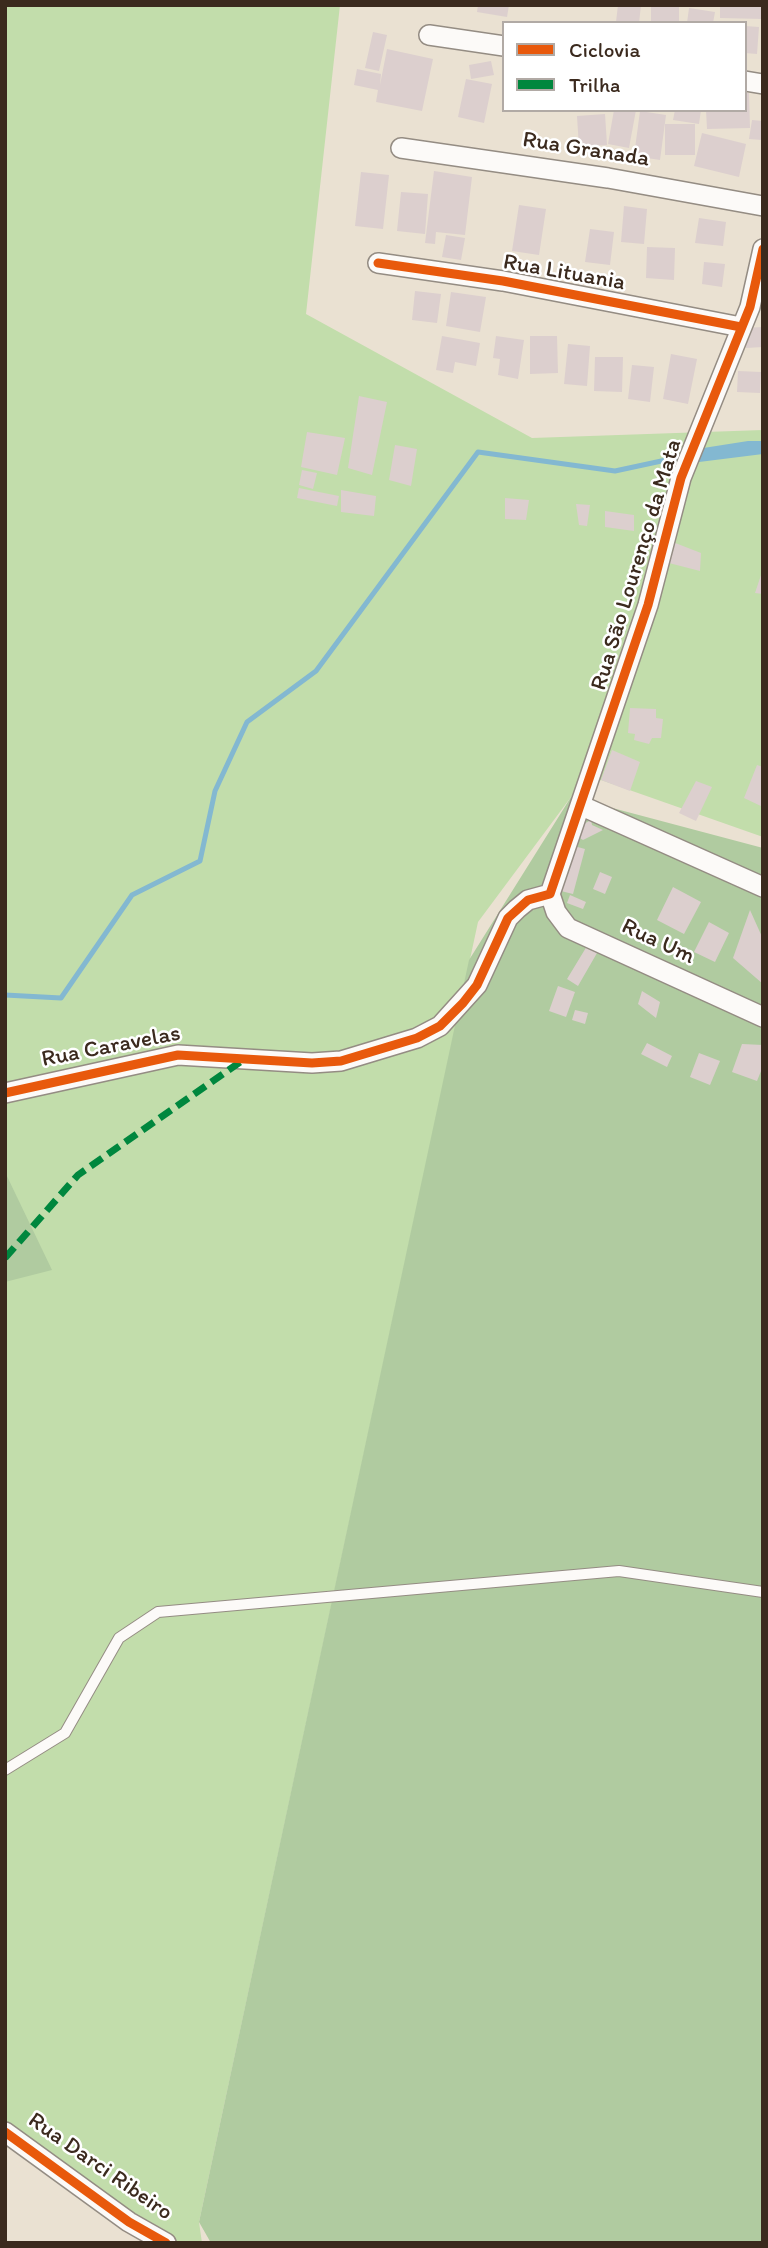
<!DOCTYPE html>
<html>
<head>
<meta charset="utf-8">
<style>
  body { margin:0 }
  #map { position:relative; width:768px; height:2248px; overflow:hidden; background:#eae1d2; font-family:Itim,sans-serif }
  canvas { display:block }
  .frame { position:absolute; inset:0; border:7px solid #3b2a1e; pointer-events:none }
  .legend { position:absolute; left:502px; top:21px; width:245px; height:91px; box-sizing:border-box; background:#fff; border:2px solid #b1aaa5; margin:0; padding:9px 12px; list-style:none; font-size:21px; color:#3b2a1e }
  .legend li { display:flex; align-items:center; gap:14px; height:35px }
  .legend b { width:35px; border:2px solid #b1aaa5 }
</style>
</head>
<body>
<div id="map">
<canvas width="768" height="2248"></canvas>
<div class="frame"></div>
<ul class="legend">
<li><b style="height:9px;background:#e8590c"></b>Ciclovia</li>
<li><b style="height:9px;background:#00873e"></b>Trilha</li>
</ul>
</div>
<script>
const context = document.querySelector('canvas').getContext('2d');
context.lineJoin = 'round';
function fill(path, color) { context.fillStyle = color; context.fill(path, 'evenodd'); }
const poly = rows => new Path2D(rows.map(r => 'M' + r).join(''));
function trace(path, color, width, dash) { context.strokeStyle = color; context.lineWidth = width; context.lineCap = dash ? 'butt' : 'round'; context.setLineDash(dash || []); context.stroke(path); }
function write(font, color, halo, rows, align = 'center') {
  context.font = font + ' Itim,sans-serif'; context.lineWidth = 5; context.setLineDash([]); context.textBaseline = 'middle'; context.strokeStyle = halo; context.fillStyle = color; for (const [text, x, y, turn = 0] of rows) {
    context.save(); context.translate(x, y); context.rotate((+turn || 0) * Math.PI / 180); context.textAlign = isNaN(turn) ? turn : align; if (halo) context.strokeText(text, 0, 0); context.fillText(text, 0, 0); context.restore();
  }
}
fill(poly([
  [5,5,340,5,306,314,532,438,763,430,763,837,601,780,571,797,478,922,199,2222,202,2243,177,2243,5,2129]
]), '#c2ddab');
fill(poly([
  [571,797,763,848,763,2243,211,2243,199,2222,469,960],
  [5,1172,52,1270,5,1282]
]), '#b0cba0');
fill(poly([
  [748,441,763,441,763,454,691,463,697,449]
]), '#83b8d1');
trace(poly([
  [5,995,61,998,132,895,200,861,215,791,247,722,316,671,478,452,615,471,680,457]
]), '#83b8d1', 5);
fill(poly([
  [478,5,509,5,507,17,477,12],
  [618,5,641,5,639,23,616,22],
  [651,5,679,5,679,23,651,23],
  [720,5,763,5,763,19,720,18],
  [689,8,715,12,713,23,687,23],
  [745,26,759,27,757,54,745,53],
  [373,32,387,35,379,71,365,68],
  [387,49,433,59,422,111,376,102,378,90,354,85,357,69,381,74,380,85],
  [491,61,494,75,471,79,469,65],
  [466,79,492,84,484,123,458,117],
  [745,93,749,93,750,128,707,129,706,110,745,110],
  [614,110,636,110,629,148,608,144],
  [675,110,701,110,699,124,673,120],
  [640,111,666,115,660,160,634,156],
  [605,114,607,145,579,147,577,116],
  [752,120,763,121,762,140,749,139],
  [665,124,695,124,695,155,665,155],
  [702,133,746,144,739,177,694,166],
  [434,171,472,177,465,235,436,232,435,244,425,243],
  [361,172,389,175,383,229,355,226],
  [401,192,428,194,425,234,397,231],
  [519,205,546,209,539,255,512,251],
  [624,206,647,209,644,244,621,242],
  [699,218,726,222,723,246,695,243],
  [590,229,614,232,610,265,585,262],
  [446,235,465,238,461,260,442,257],
  [647,247,675,248,674,280,646,278],
  [704,262,725,264,722,287,702,284],
  [415,291,441,294,437,323,412,320],
  [451,292,486,297,480,332,446,326],
  [763,327,763,347,746,348,745,328],
  [442,336,480,343,476,366,455,362,453,373,436,370],
  [496,336,524,340,518,379,498,375,500,359,493,358],
  [530,336,557,336,558,373,530,374],
  [568,344,590,346,587,386,564,384],
  [671,354,697,359,688,404,663,399],
  [595,357,623,357,622,392,594,391],
  [632,365,654,367,650,402,628,399],
  [738,371,761,372,760,393,737,392],
  [359,396,387,402,372,475,348,468],
  [307,432,345,438,337,475,301,467],
  [395,445,417,449,411,486,389,480],
  [302,470,317,473,313,489,299,485],
  [299,488,339,496,337,506,297,498],
  [341,490,376,496,374,516,341,512],
  [505,498,529,500,526,520,505,519],
  [576,504,590,505,587,526,579,525],
  [605,511,634,515,634,531,605,527],
  [665,539,701,553,700,571,665,562],
  [762,572,763,572,763,594,755,593],
  [630,708,656,709,656,718,663,719,661,738,652,738,649,744,634,740,635,734,628,733],
  [612,750,640,762,630,791,601,780],
  [757,765,763,767,763,807,744,798],
  [696,781,712,787,696,821,679,813],
  [591,820,592,825,603,830,583,840,578,837,582,825],
  [574,846,585,849,573,894,561,891],
  [600,872,612,877,605,894,593,889],
  [673,887,701,902,684,934,657,920],
  [570,895,586,902,583,909,567,903],
  [750,910,763,939,763,984,733,958],
  [709,922,729,933,715,962,694,952],
  [587,946,597,953,578,986,567,979],
  [558,986,575,992,566,1017,549,1011],
  [642,991,660,1002,656,1018,638,1004],
  [575,1010,588,1013,585,1024,572,1020],
  [647,1043,672,1056,667,1067,641,1054],
  [742,1044,763,1045,763,1066,757,1081,732,1072],
  [699,1053,720,1061,710,1085,690,1077]
]), '#dccfce');
const service = poly([
  [5,1770,65,1733,119,1638,158,1612,619,1571,763,1592]
]);
const minor = poly([
  [429,35,504,46],
  [745,81,763,84],
  [401,148,608,178,763,206],
  [378,263,503,281,741,327],
  [582,806,763,887],
  [550,894,648,605,681,478,750,307,763,249],
  [550,894,556,912,568,928,763,1017],
  [5,1093,178,1055,312,1063,341,1061,417,1038,440,1026,477,985,508,918,517,909,528,900,550,894],
  [5,2132,129,2222,166,2243]
]);
trace(service, '#948c83', 12);
trace(minor, '#948c83', 22);
trace(service, '#fcfaf8', 10);
trace(minor, '#fcfaf8', 19);
trace(poly([
  [5,1258,78,1175,243,1060]
]), '#00873e', 7, [14, 7]);
trace(poly([
  [378,263,503,281,741,327],
  [5,1093,178,1055,312,1063,341,1061,417,1038,440,1026,463,1003,477,985,508,918,528,900,550,894,648,605,681,478,750,307,763,249],
  [5,2132,129,2222,166,2243]
]), '#e8590c', 9);
write('23px', '#3b2a1e', '#fff', [
  ["Rua Granada",586,150,9],
  ["Rua Lituania",564,273,10],
  ["Rua São Lourenço da Mata",637,565,-73],
  ["Rua Um",658,942,25],
  ["Rua Caravelas",111,1047,-11],
  ["Rua Darci Ribeiro",100,2167,35]
]);
</script>
</body>
</html>
